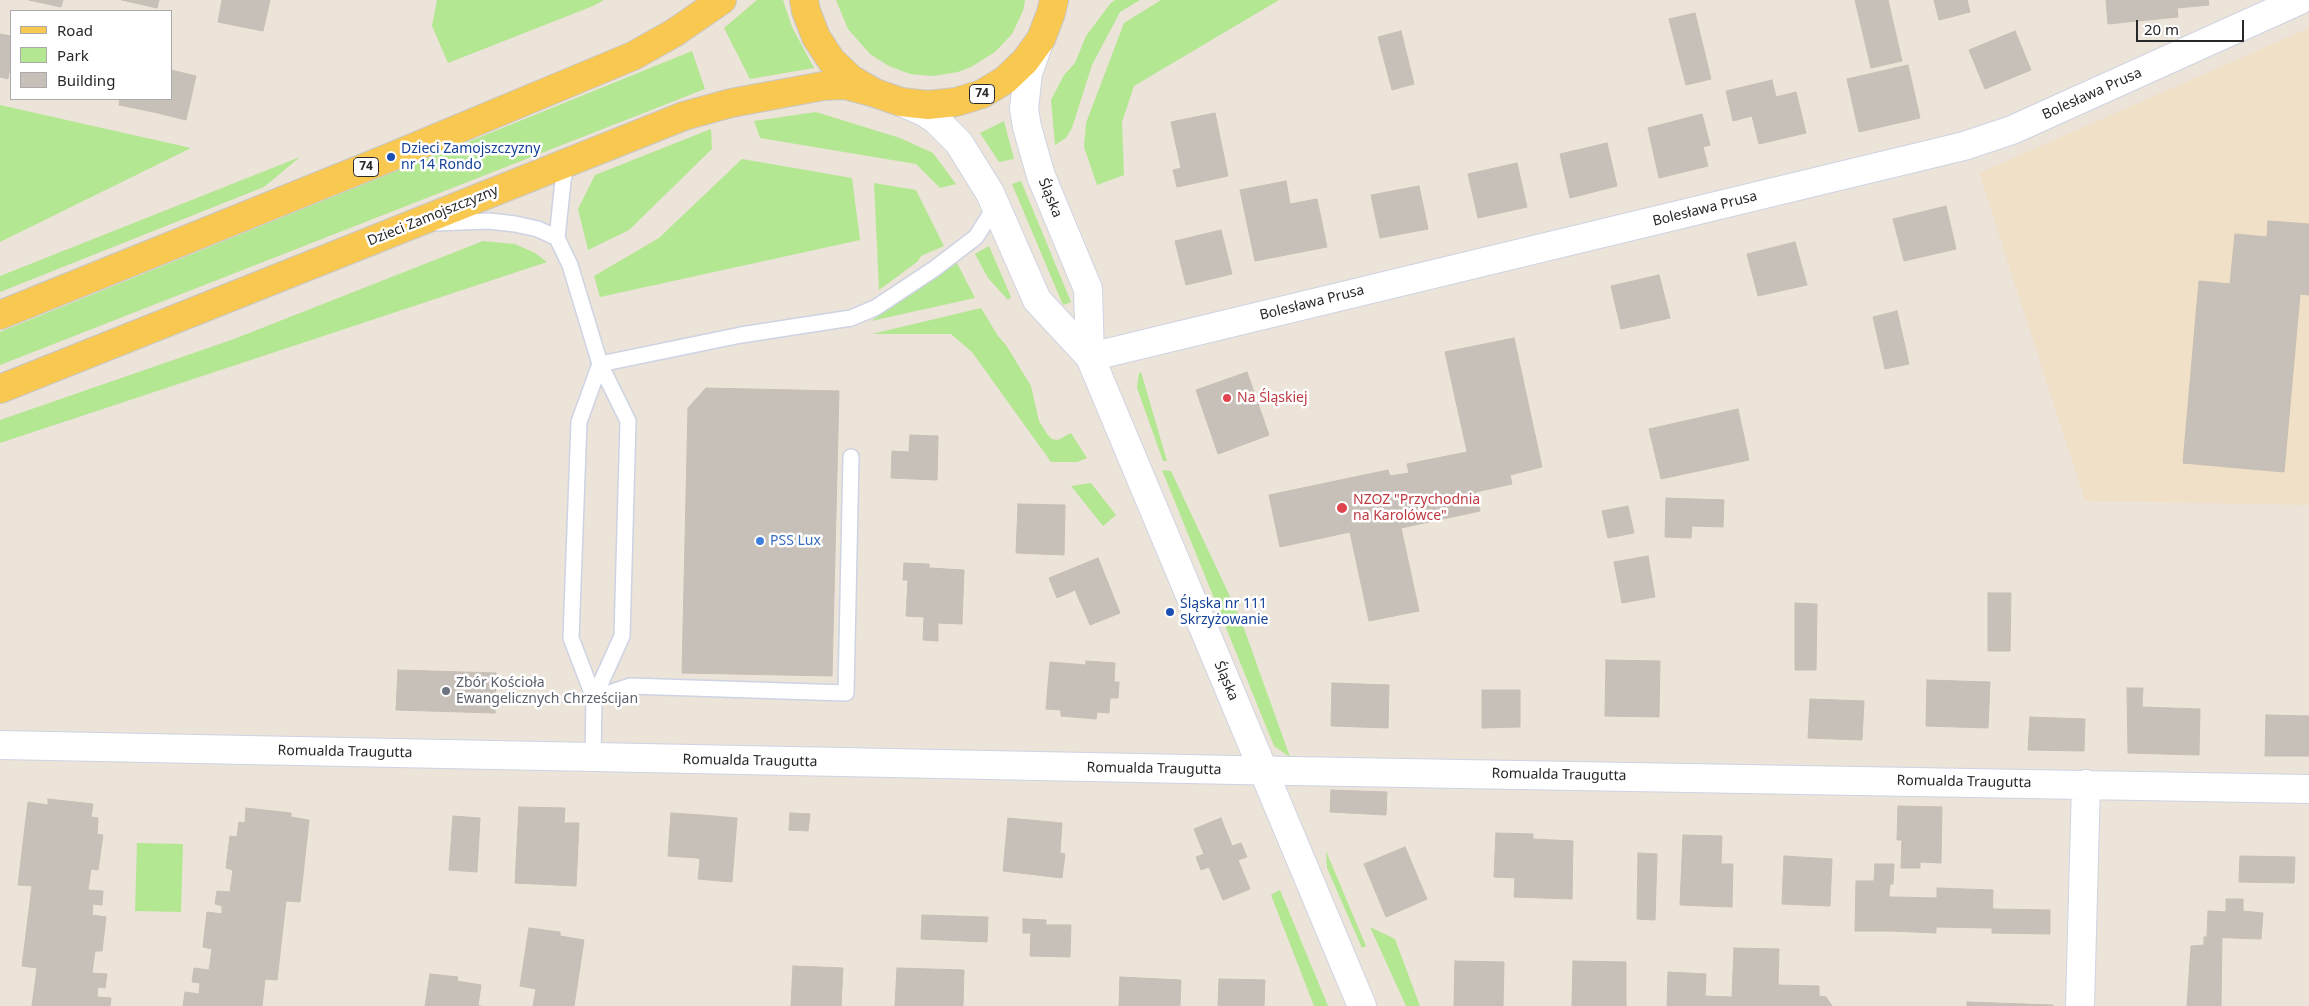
<!DOCTYPE html>
<html>
<head>
<meta charset="utf-8">
<style>
  body { margin:0 }
  #map { position:relative; width:2309px; height:1006px; overflow:hidden; background:#ece3d9; font-family:"Noto Sans",sans-serif }
  canvas { display:block }
  .legend { position:absolute; left:10px; top:10px; width:162px; height:90px; box-sizing:border-box; background:#fff; border:1px solid #a9a9a9; margin:0; padding:6px 9px; list-style:none; font-size:15px; color:#282828 }
  .legend li { display:flex; align-items:center; gap:10px; height:25px }
  .legend b { width:25px; border:1px solid #a9a9a9 }
  .scale { position:absolute; left:2136px; top:20px; width:108px; height:22px; box-sizing:border-box; border:2px solid #282828; border-top:0; padding-left:6px; font-size:15px; line-height:18px; white-space:nowrap; color:#282828; -webkit-text-stroke:4px #fff; paint-order:stroke }
</style>
</head>
<body>
<div id="map">
<canvas width="2309" height="1006"></canvas>
<ul class="legend">
<li><b style="height:6px;background:#f9c850"></b>Road</li>
<li><b style="height:14px;background:#b3e791"></b>Park</li>
<li><b style="height:14px;background:#c7c0b9"></b>Building</li>
</ul>
<div class="scale">20 m</div>
</div>
<script>
const context = document.querySelector('canvas').getContext('2d');
context.lineJoin = 'round';
function fill(path, color) { context.fillStyle = color; context.fill(path, 'evenodd'); }
const poly = rows => new Path2D(rows.map(r => 'M' + r).join(''));
function trace(path, color, width, dash) { context.strokeStyle = color; context.lineWidth = width; context.lineCap = dash ? 'butt' : 'round'; context.setLineDash(dash || []); context.stroke(path); }
function write(font, color, halo, rows, align = 'center') {
  context.font = font + ' "Noto Sans",sans-serif'; context.lineWidth = 5; context.setLineDash([]); context.textBaseline = 'middle'; context.strokeStyle = halo; context.fillStyle = color; for (const [text, x, y, turn = 0] of rows) {
    context.save(); context.translate(x, y); context.rotate((+turn || 0) * Math.PI / 180); context.textAlign = isNaN(turn) ? turn : align; if (halo) context.strokeText(text, 0, 0); context.fillText(text, 0, 0); context.restore();
  }
}
fill(poly([
  [2309,28,2309,505,2085,501,1979,173]
]), '#efe0c7');
fill(poly([
  [437,0,604,0,593,6,448,63,432,26],
  [757,0,783,0,792,27,814,68,750,79,724,28],
  [836,0,1025,0,1023,11,1012,34,995,52,971,67,958,72,933,76,910,74,889,66,870,54,848,29],
  [1115,0,1140,0,1120,12,1092,65,1072,128,1066,138,1055,145,1051,100,1064,75,1075,63,1086,36,1110,4],
  [1161,0,1279,0,1134,86,1122,122,1124,175,1097,185,1084,147,1086,123,1124,23],
  [692,51,705,89,0,365,0,332],
  [0,105,191,148,0,242],
  [816,112,900,138,933,153,956,184,940,188,916,164,760,138,754,121],
  [1004,121,1014,159,999,162,980,133],
  [711,129,712,149,629,230,588,250,578,209,595,175],
  [300,157,264,187,0,292,0,276],
  [742,159,852,178,860,240,600,297,594,276,659,238],
  [1021,181,1071,302,1063,305,1012,184],
  [874,183,916,190,944,246,921,256,917,262,879,290],
  [483,241,515,244,535,253,547,262,0,443,0,420,234,339],
  [989,246,1011,297,1008,300,988,278,975,254],
  [957,263,975,298,871,321],
  [981,308,998,336,1006,345,1031,386,1039,421,1047,434,1052,439,1058,440,1071,433,1087,458,1077,462,1051,462,972,352,951,334,872,334],
  [1141,372,1167,461,1163,461,1137,388,1139,373],
  [1162,470,1171,471,1241,620,1290,757,1274,746],
  [1091,483,1116,515,1103,526,1071,486],
  [137,843,183,844,181,912,135,911],
  [1326,851,1366,946,1362,948,1327,868],
  [1280,890,1328,1006,1314,1006,1271,895],
  [1370,927,1395,939,1420,1006,1406,1006]
]), '#b3e791');
const building = poly([
  [29,0,63,0,61,7,29,0],
  [122,0,159,0,157,8,122,0],
  [222,0,270,0,263,31,218,22,222,0],
  [1855,0,1888,0,1902,61,1871,68,1855,0],
  [1934,0,1967,0,1970,12,1939,20,1934,0],
  [2106,0,2208,0,2209,5,2177,8,2178,17,2108,24,2106,0],
  [1695,13,1711,79,1686,85,1669,19,1695,13],
  [1401,31,1414,84,1392,90,1378,37,1401,31],
  [2015,31,2031,70,1985,89,1969,50,2015,31],
  [0,34,11,36,11,61,8,79,0,77,0,34],
  [1908,65,1920,118,1859,132,1847,79,1908,65],
  [171,70,196,76,186,120,158,113,162,99,171,99,171,70],
  [1772,80,1776,97,1796,92,1806,133,1759,144,1752,116,1733,121,1726,91,1772,80],
  [120,99,162,99,158,113,119,105,120,99],
  [1215,113,1228,176,1177,187,1173,170,1181,168,1171,122,1215,113],
  [1702,114,1710,145,1703,147,1708,166,1659,178,1648,128,1702,114],
  [1607,143,1617,186,1570,198,1560,154,1607,143],
  [1517,163,1527,207,1478,218,1468,174,1517,163],
  [1286,181,1290,204,1317,199,1327,247,1255,261,1240,190,1286,181],
  [1419,186,1428,229,1380,238,1371,195,1419,186],
  [1946,206,1956,249,1904,261,1893,219,1946,206],
  [2268,221,2309,224,2309,295,2300,294,2284,472,2183,463,2199,281,2230,284,2235,234,2267,237,2268,221],
  [1221,230,1232,274,1186,285,1175,241,1221,230],
  [1795,242,1807,285,1758,296,1747,254,1795,242],
  [1659,275,1670,318,1621,329,1611,286,1659,275],
  [1897,311,1909,364,1885,369,1873,317,1897,311],
  [1514,338,1542,467,1510,475,1512,484,1476,492,1445,352,1514,338],
  [1247,372,1269,435,1218,454,1196,390,1247,372],
  [706,388,839,391,832,676,682,673,688,408,706,388],
  [1738,409,1749,460,1661,479,1649,429,1738,409],
  [910,435,938,436,937,480,891,478,892,451,909,452,910,435],
  [1467,452,1480,511,1401,528,1419,611,1369,621,1350,532,1280,547,1269,495,1388,470,1390,476,1409,473,1407,464,1467,452],
  [1666,498,1724,500,1723,527,1692,526,1691,538,1665,537,1666,498],
  [1018,504,1065,505,1064,555,1016,553,1018,504],
  [1628,506,1634,533,1608,538,1602,511,1628,506],
  [1648,556,1655,597,1622,603,1614,562,1648,556],
  [1098,558,1120,613,1090,625,1075,590,1057,598,1049,578,1098,558],
  [904,563,929,564,929,568,964,570,962,624,938,623,938,641,923,640,924,617,906,616,908,580,903,580,904,563],
  [1988,593,2011,593,2010,651,1988,651,1988,593],
  [1795,603,1817,604,1816,670,1795,670,1795,603],
  [1606,660,1660,661,1659,717,1605,716,1606,660],
  [1086,661,1115,663,1114,682,1119,682,1118,698,1110,698,1109,713,1097,712,1096,719,1061,716,1061,710,1046,709,1050,662,1086,665,1086,661],
  [398,670,496,673,495,713,396,710,398,670],
  [1927,680,1990,682,1988,728,1926,726,1927,680],
  [1332,683,1389,685,1388,728,1331,726,1332,683],
  [2127,688,2143,688,2142,707,2200,709,2199,755,2128,753,2127,688],
  [1482,690,1520,690,1520,727,1482,728,1482,690],
  [1810,699,1864,701,1862,740,1808,738,1810,699],
  [2266,715,2309,716,2309,756,2265,756,2266,715],
  [2030,717,2085,719,2084,751,2028,750,2030,717],
  [1331,790,1387,792,1386,815,1330,812,1331,790],
  [48,799,93,804,91,817,98,818,97,834,103,835,98,870,91,869,88,890,103,891,102,905,93,904,92,915,106,917,102,951,95,951,92,973,107,974,105,988,98,987,97,997,111,998,110,1006,32,1006,37,968,22,966,32,886,18,885,28,802,48,805,48,799],
  [1898,806,1942,807,1941,863,1920,862,1920,868,1901,868,1902,840,1897,840,1898,806],
  [519,807,565,808,564,823,579,823,576,886,515,883,519,807],
  [246,808,291,813,291,817,309,820,300,902,286,901,277,980,265,979,262,1006,183,1006,185,992,199,994,200,983,192,982,194,968,209,970,212,949,203,947,207,912,222,914,222,906,215,904,217,891,230,892,233,870,226,868,230,836,237,837,239,822,245,823,246,808],
  [671,813,702,815,697,858,668,856,671,813],
  [790,813,810,814,808,831,789,830,790,813],
  [702,815,737,818,732,882,698,879,700,859,697,858,702,815],
  [453,816,480,818,477,872,449,870,453,816],
  [1008,818,1062,823,1060,853,1065,854,1062,878,1003,871,1008,818],
  [1221,818,1232,846,1241,843,1247,857,1238,860,1250,889,1223,900,1209,867,1201,870,1196,857,1204,854,1194,829,1221,818],
  [1496,833,1533,834,1533,839,1573,841,1572,899,1514,897,1515,878,1494,877,1496,833],
  [1683,835,1722,836,1721,864,1733,864,1732,907,1680,905,1683,835],
  [1405,847,1427,899,1386,917,1364,864,1405,847],
  [1638,853,1657,854,1655,920,1637,919,1638,853],
  [1784,856,1832,859,1830,906,1782,904,1784,856],
  [2240,856,2295,857,2294,883,2239,882,2240,856],
  [1875,864,1894,864,1893,884,1890,884,1889,893,1889,897,1893,897,1892,931,1855,931,1856,881,1874,881,1875,864],
  [1937,888,1993,890,1992,928,1936,927,1936,933,1892,931,1893,897,1937,898,1937,888],
  [2226,899,2243,899,2243,911,2263,913,2261,939,2207,937,2208,911,2226,912,2226,899],
  [1993,909,2050,910,2050,934,1992,933,1993,909],
  [922,915,988,917,987,942,921,939,922,915],
  [1023,919,1046,920,1046,925,1071,925,1070,957,1030,956,1031,933,1023,933,1023,919],
  [529,928,560,932,560,936,584,940,574,1006,533,1006,536,989,520,986,529,928],
  [2204,937,2222,937,2221,1006,2187,1006,2191,946,2204,945,2204,937],
  [1734,948,1779,949,1778,985,1819,986,1819,996,1826,997,1832,1006,1667,1006,1668,972,1706,974,1705,996,1732,997,1734,948],
  [1455,961,1504,962,1503,1006,1454,1006,1455,961],
  [1573,961,1626,962,1626,1006,1572,1006,1573,961],
  [793,966,843,968,841,1006,791,1006,793,966],
  [897,968,964,970,963,1006,895,1006,897,968],
  [430,974,458,977,457,981,481,985,478,1006,481,1006,425,1006,430,974],
  [1120,977,1181,980,1180,1006,1119,1006,1120,977],
  [1219,979,1265,980,1264,1006,1218,1006,1219,979],
  [1967,1002,2053,1005,2053,1006,1967,1006,1967,1002]
]);
fill(building, '#c7c0b9');
trace(building, '#c7bfb3', 1);
const lane = poly([
  [567,162,563,181,557,238,570,265,600,364,628,421,622,636,594,698,593,757],
  [434,223,489,221,515,224,538,229,557,238],
  [600,364,579,422,571,638,594,698,630,686,846,693,851,457],
  [600,364,741,335,851,318,875,308,934,269,976,237,996,205]
]);
const street = poly([
  [1090,357,1964,146,2012,130,2300,0],
  [0,745,1236,770,2309,789],
  [2080,1006,2086,784]
]);
const secondary = poly([
  [1039,42,1028,73,1024,109,1027,127,1041,176,1088,289,1090,357],
  [901,102,924,112,935,119,959,143,990,193,1037,300,1090,357,1362,1006]
]);
const primary = poly([
  [804,0,806,11,816,37,831,60,851,79,875,93,901,102,928,105,956,102,982,94,1005,80,1025,61,1041,39,1051,13,1054,0],
  [0,315,391,157,633,56,674,33,722,0],
  [0,389,684,116,731,103,823,86,845,85,875,93]
]);
trace(lane, '#ced3e3', 18);
trace(street, '#ced3e3', 30);
trace(secondary, '#ced3e3', 30);
trace(primary, '#c7c7c7', 30);
trace(lane, '#fff', 15);
trace(street, '#fff', 28);
trace(secondary, '#fff', 28);
trace(primary, '#f9c850', 28);
for (const [x, y, r, color] of [
  [391,157,5,"#1a4fb4"],
  [1227,398,5,"#e0444e"],
  [1342,508,6,"#e0444e"],
  [760,541,5,"#3f7fe0"],
  [1170,612,5,"#1a4fb4"],
  [446,691,5,"#6b7280"]
]) { const dot = new Path2D(); dot.arc(x, y, r, 0, 2 * Math.PI); context.fillStyle = color; context.fill(dot); trace(dot, '#fff', 2); }
for (const [x, y, w] of [
  [982,94,25],
  [366,167,25]
]) { const box = new Path2D(); box.roundRect(x - w / 2, y - 9.5, w, 19, 4); context.fillStyle = '#fff'; context.fill(box); trace(box, '#282828', 1); }
write('bold 12px', '#282828', null, [
  ["74",982,94],
  ["74",366,167]
]);
write('14px', '#282828', '#fff', [
  ["Bolesława Prusa",2092,94,-24],
  ["Śląska",1050,198,68],
  ["Bolesława Prusa",1705,209,-14],
  ["Dzieci Zamojszczyzny",433,216,-22],
  ["Bolesława Prusa",1312,303,-14],
  ["Śląska",1226,681,67],
  ["Romualda Traugutta",345,752,1],
  ["Romualda Traugutta",750,761,1],
  ["Romualda Traugutta",1154,769,1],
  ["Romualda Traugutta",1559,775,1],
  ["Romualda Traugutta",1964,782,1]
]);
write('14px', '#164399', '#fff', [
  ["Dzieci Zamojszczyzny",401,149],
  ["nr 14 Rondo",401,165],
  ["Śląska nr 111",1180,604],
  ["Skrzyżowanie",1180,620]
], 'left');
write('14px', '#be3a42', '#fff', [
  ["Na Śląskiej",1237,398],
  ["NZOZ \"Przychodnia",1353,500],
  ["na Karolówce\"",1353,516]
], 'left');
write('14px', '#366cbe', '#fff', [
  ["PSS Lux",770,541]
], 'left');
write('14px', '#5b616d', '#fff', [
  ["Zbór Kościoła",456,683],
  ["Ewangelicznych Chrześcijan",456,699]
], 'left');
</script>
</body>
</html>
